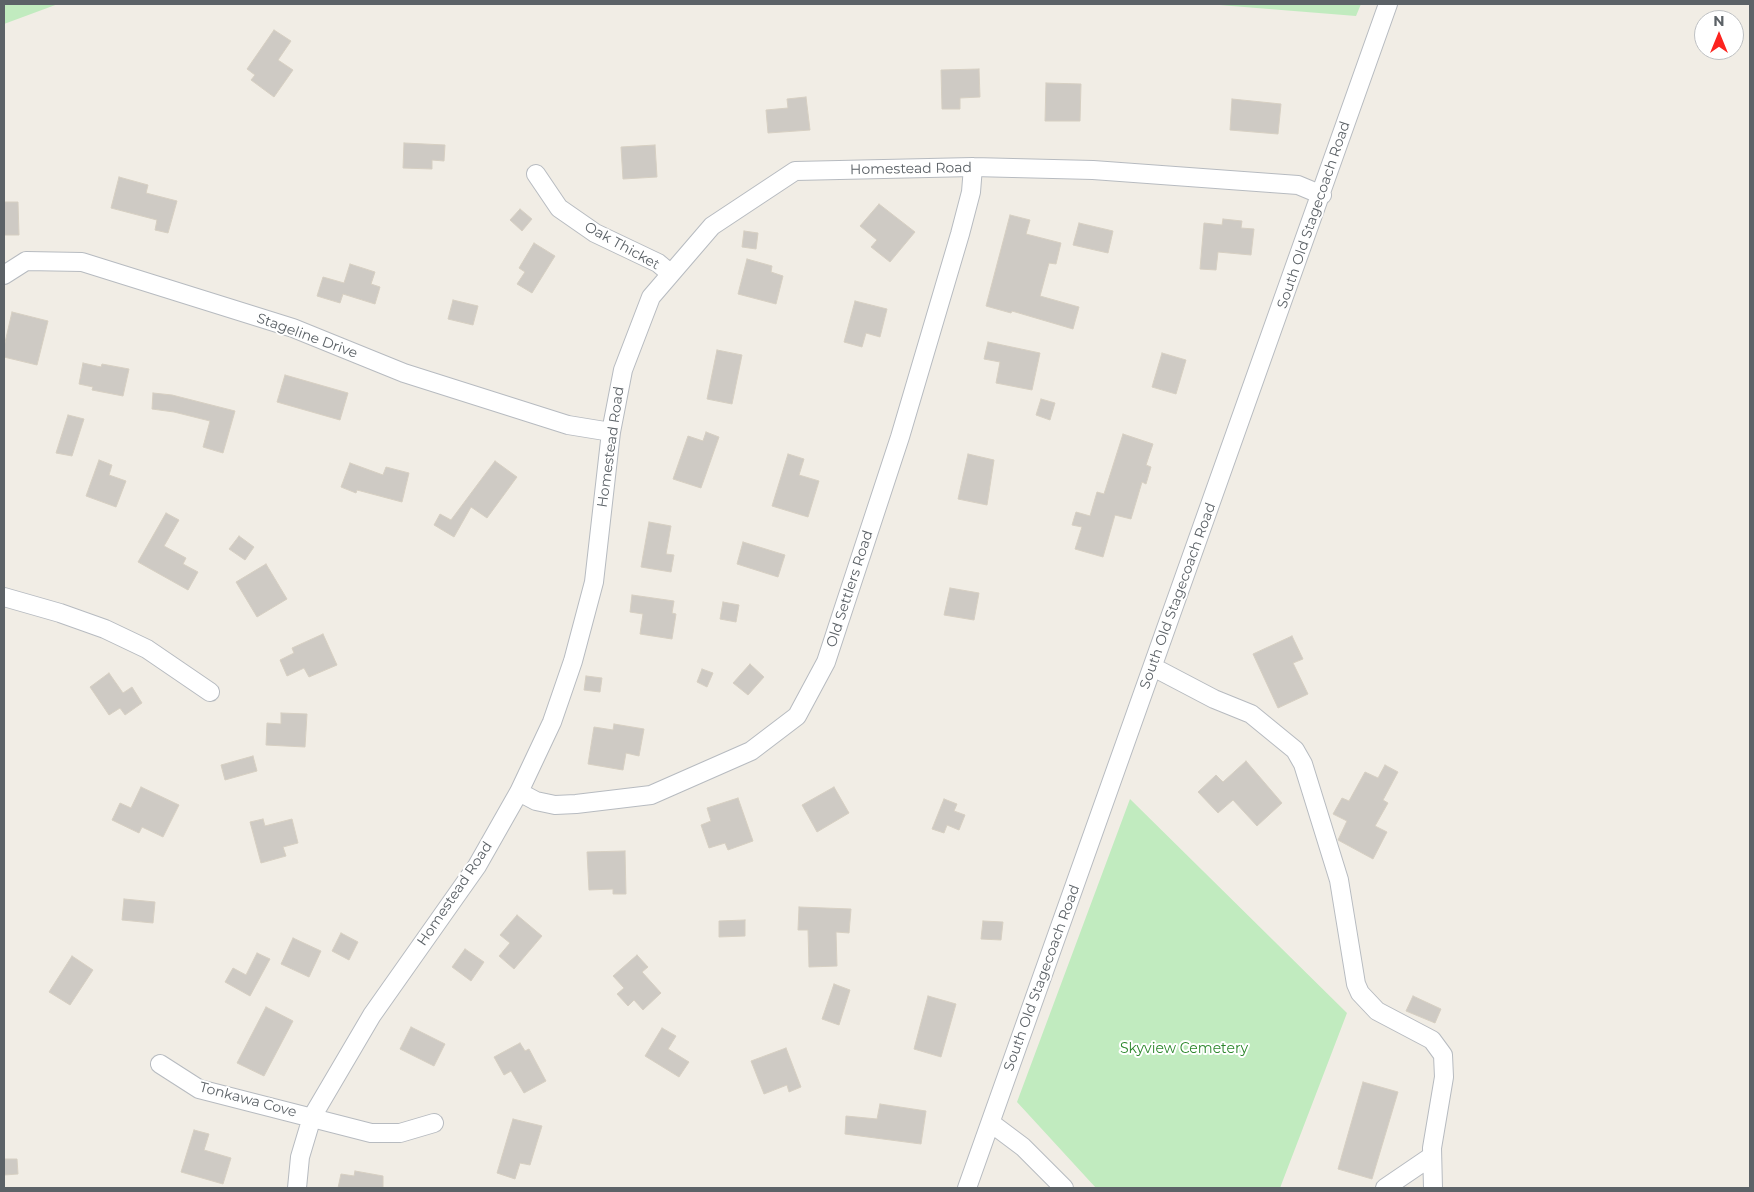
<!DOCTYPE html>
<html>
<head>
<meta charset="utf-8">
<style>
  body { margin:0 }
  #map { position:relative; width:1754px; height:1192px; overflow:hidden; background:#f1ede5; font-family:Montserrat,sans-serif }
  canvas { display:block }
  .frame { position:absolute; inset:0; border:5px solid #5c6267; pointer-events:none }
  .north { position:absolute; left:1694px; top:10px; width:50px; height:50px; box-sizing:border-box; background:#fff; border:1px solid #bec0c2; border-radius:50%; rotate:0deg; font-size:14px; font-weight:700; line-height:20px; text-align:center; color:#5c6267 }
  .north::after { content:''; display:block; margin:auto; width:18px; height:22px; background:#fc241f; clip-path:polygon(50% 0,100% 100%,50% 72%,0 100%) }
</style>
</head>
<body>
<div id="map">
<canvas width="1754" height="1192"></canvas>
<div class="frame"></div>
<div class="north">N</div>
</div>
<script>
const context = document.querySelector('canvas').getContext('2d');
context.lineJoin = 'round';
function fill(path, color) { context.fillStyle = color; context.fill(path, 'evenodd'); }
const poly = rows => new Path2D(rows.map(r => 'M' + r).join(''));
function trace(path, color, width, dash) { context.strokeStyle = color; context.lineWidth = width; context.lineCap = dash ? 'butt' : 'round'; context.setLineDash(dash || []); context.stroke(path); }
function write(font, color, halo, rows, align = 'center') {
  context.font = font + ' Montserrat,sans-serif'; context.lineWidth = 4; context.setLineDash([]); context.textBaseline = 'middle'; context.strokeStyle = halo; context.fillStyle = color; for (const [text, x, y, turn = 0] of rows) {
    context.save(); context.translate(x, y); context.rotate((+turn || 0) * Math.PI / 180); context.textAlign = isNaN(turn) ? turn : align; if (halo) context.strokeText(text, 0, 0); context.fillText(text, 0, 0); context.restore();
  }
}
fill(poly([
  [4,4,58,4,4,24],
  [1207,4,1361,4,1356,16],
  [1130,799,1347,1013,1280,1188,1096,1188,1017,1102]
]), '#c1ebbf');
const building = poly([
  [274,30,291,41,278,60,293,70,274,97,251,80,255,75,247,69,274,30],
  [979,69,980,97,960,98,960,109,942,109,941,70,979,69],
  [1046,83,1081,84,1080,121,1045,121,1046,83],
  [806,97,810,130,768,133,766,110,788,108,787,99,806,97],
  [1232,99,1281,104,1278,134,1230,130,1232,99],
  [404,143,445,145,444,161,432,160,432,169,403,168,404,143],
  [655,145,657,177,623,179,621,147,655,145],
  [119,177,148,185,146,193,177,201,168,233,155,230,157,220,111,208,119,177],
  [4,202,18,202,19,235,4,235,4,202],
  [879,204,915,232,890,262,871,247,877,240,860,226,879,204],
  [520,209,532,219,522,231,510,220,520,209],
  [1010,215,1030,220,1026,234,1061,243,1056,264,1049,263,1040,296,1079,307,1073,329,1012,311,1011,313,986,306,1010,215],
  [1223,219,1242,221,1241,228,1254,229,1251,255,1218,252,1216,270,1200,269,1204,223,1222,225,1223,219],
  [1079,223,1113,231,1108,253,1073,245,1079,223],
  [744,231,758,233,756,249,742,247,744,231],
  [534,243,555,256,532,293,517,284,525,272,519,268,534,243],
  [747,259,772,266,771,272,783,276,776,304,738,294,747,259],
  [350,264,375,272,371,284,380,287,375,304,343,294,340,303,317,296,323,277,344,283,350,264],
  [453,300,478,306,473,325,448,319,453,300],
  [855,301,887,309,880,337,866,333,862,347,844,342,855,301],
  [12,312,48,321,37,365,4,357,4,347,12,312],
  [988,342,1040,353,1032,390,996,383,1000,362,984,359,988,342],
  [717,350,742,355,732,404,707,399,717,350],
  [1162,353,1186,360,1176,394,1152,387,1162,353],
  [83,363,101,367,102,364,129,369,123,396,92,390,93,387,79,384,83,363],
  [285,375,348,393,340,420,277,402,285,375],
  [153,393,172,395,235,411,223,453,203,447,210,421,174,412,152,409,153,393],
  [1041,399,1055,403,1050,420,1036,415,1041,399],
  [68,415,84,419,72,456,56,453,68,415],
  [706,432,719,437,701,488,673,479,688,436,703,441,706,432],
  [1123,434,1153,444,1146,465,1151,467,1146,484,1142,482,1131,519,1115,515,1103,557,1075,549,1082,527,1072,525,1076,512,1090,516,1097,492,1104,494,1123,434],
  [788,454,804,459,799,475,819,481,808,517,772,506,788,454],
  [968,454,994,460,987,505,958,499,968,454],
  [99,460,112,465,109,475,126,481,116,507,86,496,99,460],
  [495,461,517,477,487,518,471,507,454,537,434,525,440,514,451,520,495,461],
  [350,463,383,475,386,467,409,473,402,502,357,490,356,493,341,487,350,463],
  [166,513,179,520,164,546,186,558,183,564,198,572,188,590,138,562,166,513],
  [649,522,671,526,666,554,674,555,671,572,641,567,649,522],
  [239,536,254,547,245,560,229,549,239,536],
  [743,542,785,555,778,577,737,564,743,542],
  [266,564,287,599,257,617,236,582,266,564],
  [950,588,979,593,974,620,944,615,950,588],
  [632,595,674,601,672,613,676,614,672,639,640,634,643,614,630,612,632,595],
  [723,602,739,605,736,622,720,619,723,602],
  [323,634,337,665,309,677,304,668,287,676,280,660,294,653,292,648,323,634],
  [1292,636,1303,659,1293,663,1308,694,1278,708,1253,654,1292,636],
  [750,664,764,677,748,695,733,683,750,664],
  [702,669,713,673,707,687,697,682,702,669],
  [109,673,123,693,132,687,142,703,125,715,120,708,109,715,90,687,109,673],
  [586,676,602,678,600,692,584,690,586,676],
  [281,713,307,714,305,747,266,745,267,723,281,724,281,713],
  [614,724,644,729,639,756,626,753,623,770,588,764,594,727,613,730,614,724],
  [253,756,257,771,225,780,221,765,253,756],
  [1246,761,1282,803,1257,826,1233,800,1218,813,1198,792,1216,775,1223,782,1246,761],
  [1385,765,1398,772,1383,800,1388,803,1375,826,1387,832,1373,859,1338,840,1347,821,1333,814,1342,798,1349,801,1365,772,1378,778,1385,765],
  [141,787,179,805,163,837,142,827,139,833,112,820,120,803,131,808,141,787],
  [834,787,849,813,817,832,802,805,834,787],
  [738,798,753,841,728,850,725,843,709,848,701,825,711,821,707,808,738,798],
  [944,799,957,804,954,811,965,815,959,830,947,825,944,833,932,829,944,799],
  [263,819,265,826,292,819,298,843,283,847,286,856,261,863,250,822,263,819],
  [625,851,626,894,613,894,613,889,589,890,587,852,625,851],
  [124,899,155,902,153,923,122,920,124,899],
  [799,907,851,909,849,933,836,932,837,966,809,967,808,930,798,930,799,907],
  [517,915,542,936,514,969,499,956,510,943,500,935,517,915],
  [745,920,745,936,719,937,719,921,745,920],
  [983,921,1003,922,1001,940,981,939,983,921],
  [341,933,358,942,349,960,332,951,341,933],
  [293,938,321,951,309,977,281,964,293,938],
  [465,949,484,962,471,981,452,967,465,949],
  [257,953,270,959,250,996,225,982,233,968,246,975,257,953],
  [637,955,648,967,642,972,661,993,643,1010,634,1000,628,1006,617,994,624,988,613,976,637,955],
  [72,956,93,970,70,1005,49,992,72,956],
  [834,984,850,990,839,1025,822,1019,834,984],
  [928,996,956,1004,941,1057,914,1049,928,996],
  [1413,996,1441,1009,1435,1023,1406,1011,1413,996],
  [266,1007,293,1021,264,1076,237,1063,266,1007],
  [411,1027,445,1044,434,1066,400,1049,411,1027],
  [662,1028,676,1036,668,1049,689,1062,679,1077,645,1056,662,1028],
  [520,1043,525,1051,529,1049,546,1081,524,1093,511,1071,504,1075,494,1057,520,1043],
  [786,1048,801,1087,789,1092,787,1085,764,1094,751,1061,786,1048],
  [1363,1082,1398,1092,1372,1179,1338,1169,1363,1082],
  [880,1104,926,1111,921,1144,845,1134,846,1116,877,1119,880,1104],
  [513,1119,542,1126,530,1165,520,1163,515,1179,497,1173,513,1119],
  [194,1130,209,1134,204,1150,231,1158,223,1184,181,1172,194,1130],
  [4,1159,17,1159,18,1174,4,1175,4,1159],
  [355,1171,383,1176,383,1188,338,1188,341,1174,354,1176,355,1171]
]);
fill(building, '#cecac4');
trace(building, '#d6cfc2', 1);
const minor = poly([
  [536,174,559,208,595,233,658,263,670,273],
  [4,275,26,261,82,262,293,328,404,373,568,425,611,432],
  [4,597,60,613,105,629,147,649,210,692],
  [1153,667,1214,699,1251,714,1295,750,1303,764,1339,880,1356,984,1360,993,1377,1011,1432,1040,1443,1055,1444,1077,1432,1148,1433,1188],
  [519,792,536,801,555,805,576,804,651,795,751,751,797,716,826,662,900,437,960,234,971,192,973,167],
  [160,1064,199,1089,371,1133,400,1133,434,1123],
  [991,1123,1023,1147,1064,1188],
  [297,1188,300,1157,312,1117,372,1015,477,866,519,792,552,722,573,661,594,582,611,432,623,370,651,297,712,226,795,171,973,167,1093,170,1298,185,1322,195],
  [967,1188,1388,4],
  [1385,1188,1432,1156]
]);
trace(minor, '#b7bbc0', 20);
trace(minor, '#fff', 18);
write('14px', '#5c6267', '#fff', [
  ["Homestead Road",911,169,-1],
  ["South Old Stagecoach Road",1314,215,-71],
  ["Oak Thicket",622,246,29],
  ["Stageline Drive",307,336,20],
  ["Homestead Road",611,447,-82],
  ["Old Settlers Road",850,589,-72],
  ["South Old Stagecoach Road",1178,596,-70],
  ["Homestead Road",455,894,-56],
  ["South Old Stagecoach Road",1042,978,-70],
  ["Tonkawa Cove",248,1100,15]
]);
write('14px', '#2c872c', '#fff', [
  ["Skyview Cemetery",1184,1049]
]);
</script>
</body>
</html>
